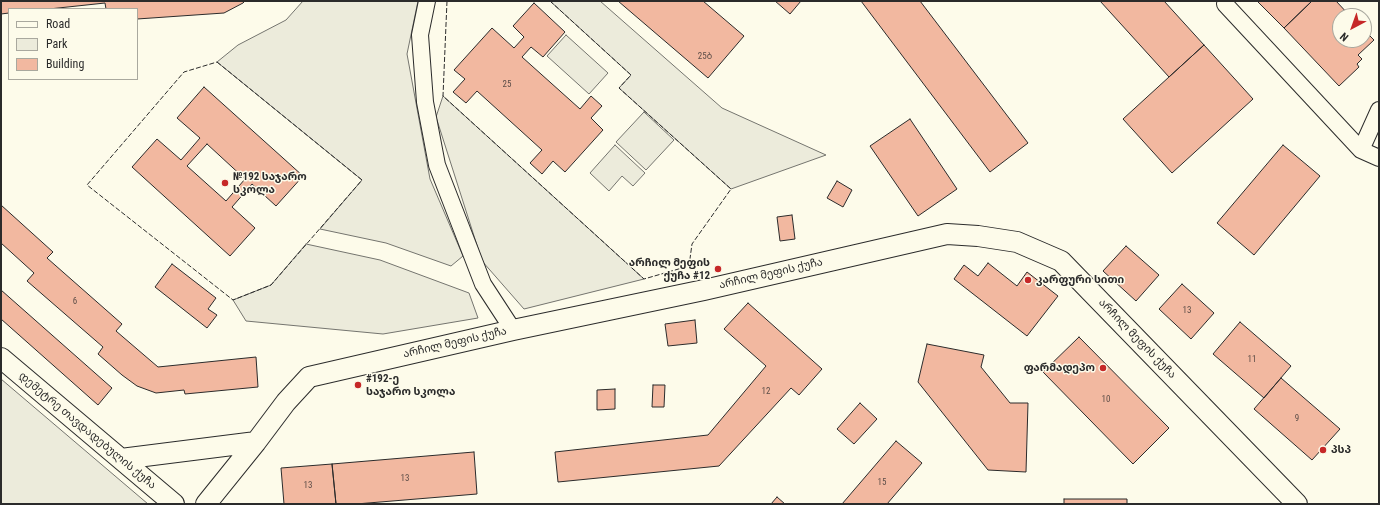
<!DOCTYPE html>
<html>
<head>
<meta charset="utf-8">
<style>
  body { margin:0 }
  #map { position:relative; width:1380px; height:505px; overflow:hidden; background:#fdfbea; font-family:"Roboto Condensed",sans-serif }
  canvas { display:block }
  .frame { position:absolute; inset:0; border:2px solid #2b2b2b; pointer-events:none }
  .legend { position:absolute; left:8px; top:8px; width:130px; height:72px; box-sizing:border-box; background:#fdfbea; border:1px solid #a9a89e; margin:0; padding:5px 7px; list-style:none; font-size:12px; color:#2b2b2b }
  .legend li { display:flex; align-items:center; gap:8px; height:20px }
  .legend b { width:20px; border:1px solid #a9a89e }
  .north { position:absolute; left:1332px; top:8px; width:40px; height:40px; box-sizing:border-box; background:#fdfbea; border:1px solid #a9a89e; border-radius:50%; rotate:221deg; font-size:11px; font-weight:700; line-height:16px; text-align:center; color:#2b2b2b }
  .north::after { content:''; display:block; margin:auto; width:14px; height:18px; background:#c62828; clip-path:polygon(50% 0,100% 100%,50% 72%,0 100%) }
</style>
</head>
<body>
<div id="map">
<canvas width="1380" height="505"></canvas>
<div class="frame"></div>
<ul class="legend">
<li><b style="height:5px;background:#fdfbea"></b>Road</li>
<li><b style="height:11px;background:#ecebdb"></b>Park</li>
<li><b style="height:11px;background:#f2b8a0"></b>Building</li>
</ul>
<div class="north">N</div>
</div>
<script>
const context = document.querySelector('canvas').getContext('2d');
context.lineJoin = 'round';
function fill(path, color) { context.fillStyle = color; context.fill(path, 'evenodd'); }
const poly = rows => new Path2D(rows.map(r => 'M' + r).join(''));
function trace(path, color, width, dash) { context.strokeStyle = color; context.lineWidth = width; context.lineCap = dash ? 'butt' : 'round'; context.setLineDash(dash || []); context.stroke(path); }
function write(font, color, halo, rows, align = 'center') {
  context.font = font + ' "Roboto Condensed","Noto Sans Georgian",sans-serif'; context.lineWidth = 3; context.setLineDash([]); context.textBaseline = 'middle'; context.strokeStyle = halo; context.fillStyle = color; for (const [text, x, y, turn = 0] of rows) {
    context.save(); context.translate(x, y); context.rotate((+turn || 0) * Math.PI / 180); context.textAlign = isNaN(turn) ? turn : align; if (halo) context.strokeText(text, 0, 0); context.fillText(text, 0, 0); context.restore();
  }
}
const green = poly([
  [303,1,418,1,407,54,430,179,463,256,451,266,386,243,320,229,362,180,217,62,238,45,286,20,303,1],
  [550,1,600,1,722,108,826,155,731,189,619,88,631,75,550,1],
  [566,35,608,73,589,94,547,56,566,35],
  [443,96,644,279,524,309,482,261,436,117,443,96],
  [644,112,674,140,646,170,616,142,644,112],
  [615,145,645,173,633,186,622,176,609,191,590,173,615,145],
  [306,244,380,260,469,293,478,318,383,334,246,321,233,300,271,285,306,244],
  [1,379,148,504,1,504,1,379]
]);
fill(green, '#ecebdb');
trace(green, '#74746e', 1);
const building = poly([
  [1,1,245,1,243,3,224,13,137,19,137,9,106,9,105,3,49,9,9,9,9,13,1,14,1,1],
  [618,1,703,1,744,36,708,78,618,1],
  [775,1,801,1,790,14,775,1],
  [861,1,920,1,1028,143,990,172,861,1],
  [1100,1,1164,1,1204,45,1169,77,1100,1],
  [1257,1,1312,1,1284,28,1257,1],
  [1312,1,1336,1,1350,16,1340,16,1340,40,1364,40,1364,30,1374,40,1358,55,1362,59,1357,64,1359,67,1339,86,1284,28,1312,1],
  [534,3,565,32,543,57,531,47,522,57,580,109,591,96,602,106,591,118,603,130,565,172,553,161,542,174,530,163,542,150,477,91,466,103,453,92,465,79,454,70,492,28,514,48,524,37,513,26,534,3],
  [1204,45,1253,99,1172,173,1123,119,1204,45],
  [204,87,303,176,276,206,252,184,232,207,255,228,230,256,132,167,157,139,181,160,200,138,177,118,204,87],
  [207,144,245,179,226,201,187,166,207,144],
  [910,119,957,189,918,216,870,146,910,119],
  [1283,145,1320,176,1254,255,1217,223,1283,145],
  [837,181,852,190,843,207,827,198,837,181],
  [1,205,53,252,47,258,122,324,116,331,158,367,256,357,258,387,185,394,184,390,156,393,137,386,122,375,98,354,103,347,27,281,34,273,1,243,1,205],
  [792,215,795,239,780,241,777,217,792,215],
  [1126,246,1159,275,1136,301,1103,271,1126,246],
  [988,263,1017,286,1027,272,1058,296,1027,336,954,279,964,265,978,276,988,263],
  [172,264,216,298,208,309,217,315,207,328,155,287,172,264],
  [1182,284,1214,313,1191,339,1159,309,1182,284],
  [1,290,112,388,98,405,1,319,1,290],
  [748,303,822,369,799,395,791,388,719,466,558,482,555,452,708,435,766,366,724,329,748,303],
  [695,320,697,343,668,346,665,324,695,320],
  [1240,322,1291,366,1264,398,1213,354,1240,322],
  [1079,337,1169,428,1133,464,1043,372,1079,337],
  [927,344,984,355,981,367,1010,403,1028,403,1026,472,988,470,918,382,927,344],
  [1281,378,1340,429,1312,460,1254,409,1281,378],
  [653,385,665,385,664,407,652,407,653,385],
  [615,389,615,409,597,410,597,390,615,389],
  [860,403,877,419,854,444,837,429,860,403],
  [896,441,922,463,887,504,842,504,896,441],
  [474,452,477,494,356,504,336,504,332,464,474,452],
  [332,464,336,504,284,504,281,468,332,464],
  [777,497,785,504,771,504,777,497],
  [1064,499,1127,499,1127,504,1064,504,1064,499]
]);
fill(building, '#f2b8a0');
trace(building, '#2b2b2b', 1);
const minor = poly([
  [427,1,420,35,425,102,437,165,483,284,513,330],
  [1225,4,1361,150,1379,158],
  [1361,150,1379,110]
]);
const tertiary = poly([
  [1,358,174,504],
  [121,459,256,442],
  [206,504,256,442,286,402,309,377,513,330,704,290,947,234,978,236,1017,242,1061,261,1297,504]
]);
trace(minor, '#2b2b2b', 18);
trace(tertiary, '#2b2b2b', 22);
trace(minor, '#fdfbea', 16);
trace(tertiary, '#fdfbea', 20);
trace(poly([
  [447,1,443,96,644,279,689,266,692,244,731,189,619,88,631,75,550,1],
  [217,62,362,180,271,285,233,300,87,185,184,72,217,62]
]), '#2b2b2b', 1, [5, 2]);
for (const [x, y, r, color] of [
  [225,183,4,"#c62828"],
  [718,269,4,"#c62828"],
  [1028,280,4,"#c62828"],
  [1103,368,4,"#c62828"],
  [358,385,4,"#c62828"],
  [1323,450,4,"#c62828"]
]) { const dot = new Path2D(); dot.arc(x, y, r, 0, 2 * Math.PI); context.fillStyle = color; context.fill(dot); trace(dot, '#fdfbea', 1.5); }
write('9px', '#5d4e48', null, [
  ["25ბ",705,57],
  ["25",507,85],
  ["6",75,302],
  ["13",1187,311],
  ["11",1252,360],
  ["12",766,392],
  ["10",1106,400],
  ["9",1297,419],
  ["13",405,479],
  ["15",882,483],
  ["13",308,486]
]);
write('bold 11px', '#2b2b2b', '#fdfbea', [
  ["№192 საჯარო",233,177],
  ["სკოლა",233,190],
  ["არჩილ მეფის",710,263,"right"],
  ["ქუჩა #12",710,276,"right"],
  ["კარფური სითი",1036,280],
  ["ფარმადეპო",1095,368,"right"],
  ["#192-ე",366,379],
  ["საჯარო სკოლა",366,392],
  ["პსპ",1331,450]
], 'left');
write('11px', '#2b2b2b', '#fdfbea', [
  ["არჩილ მეფის ქუჩა",771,274,-13],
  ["არჩილ მეფის ქუჩა",1137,339,46],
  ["არჩილ მეფის ქუჩა",455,343,-13],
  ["დემეტრე თავდადებულის ქუჩა",87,431,40]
]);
</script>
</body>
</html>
